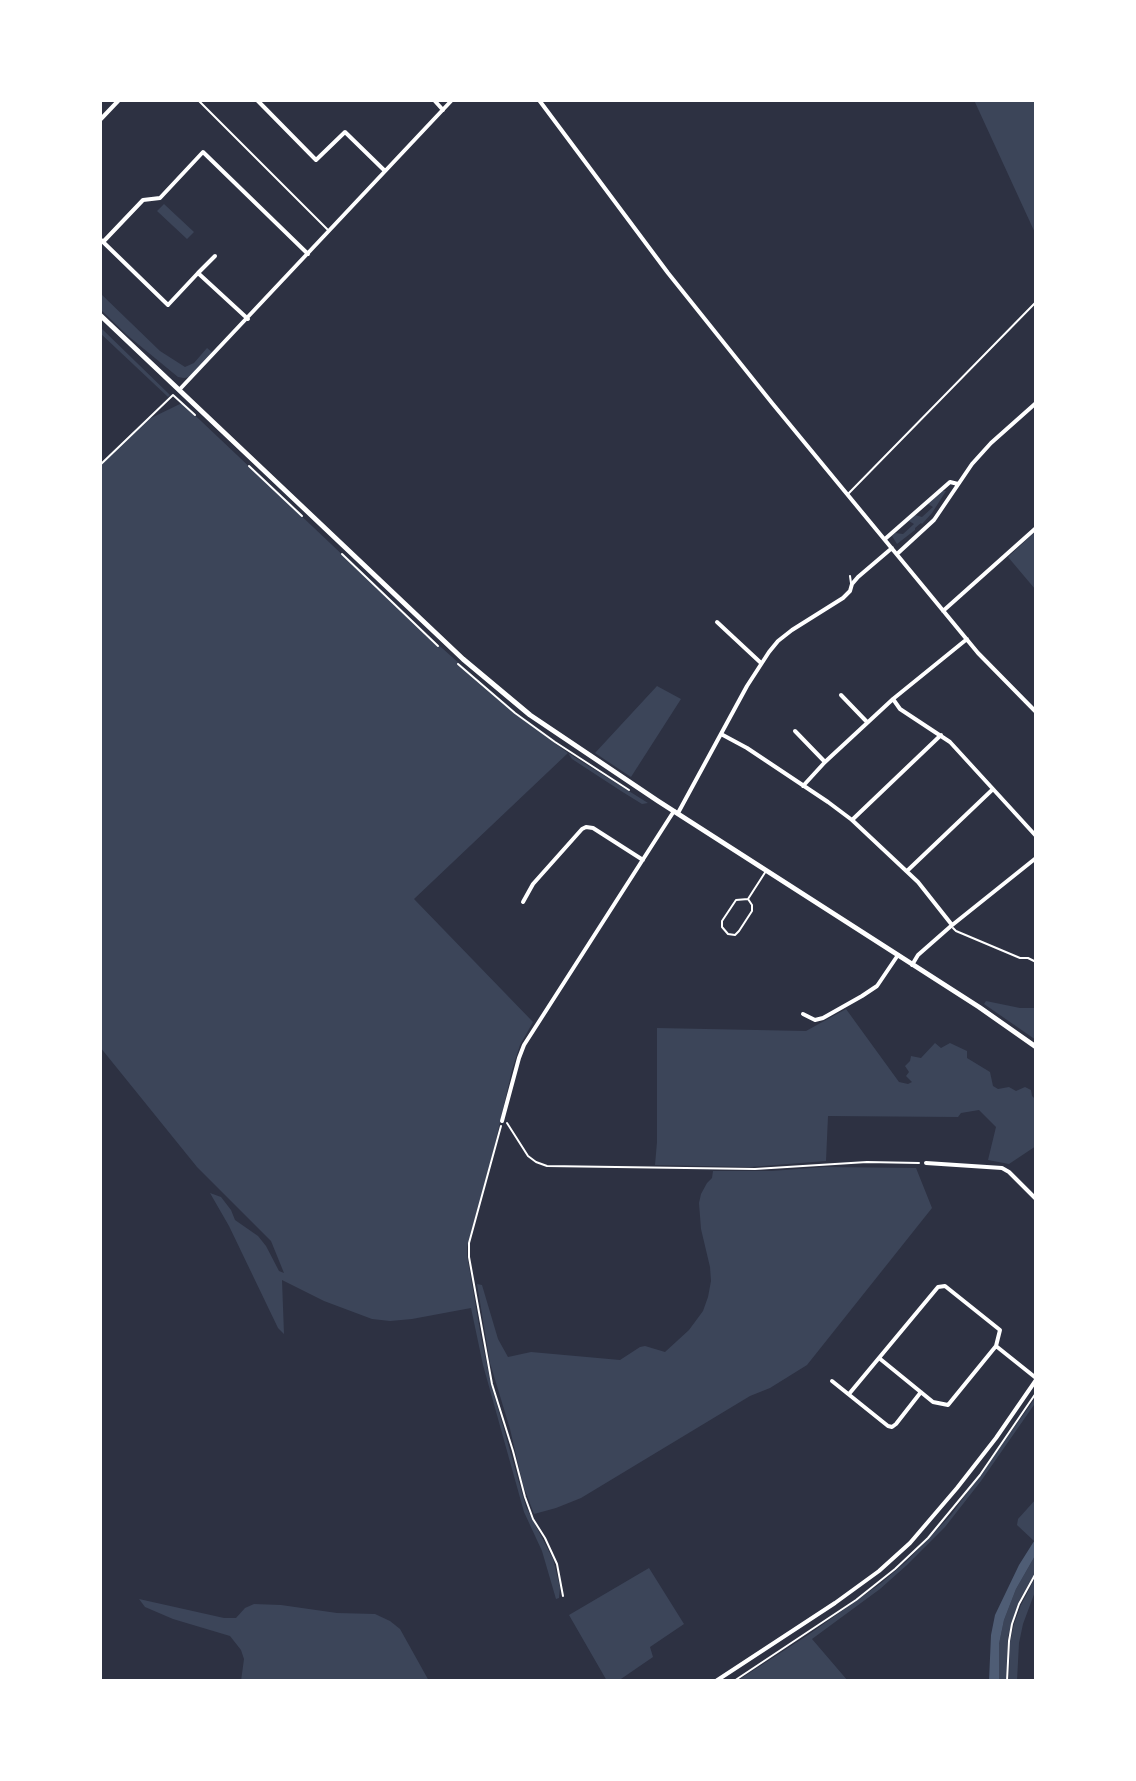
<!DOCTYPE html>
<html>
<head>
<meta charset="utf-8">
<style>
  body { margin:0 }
  #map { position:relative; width:1136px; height:1781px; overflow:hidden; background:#2d3142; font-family:"Noto Sans",sans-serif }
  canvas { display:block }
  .frame { position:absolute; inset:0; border:102px solid #fff; pointer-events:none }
</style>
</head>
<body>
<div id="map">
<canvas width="1136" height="1781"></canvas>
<div class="frame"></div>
</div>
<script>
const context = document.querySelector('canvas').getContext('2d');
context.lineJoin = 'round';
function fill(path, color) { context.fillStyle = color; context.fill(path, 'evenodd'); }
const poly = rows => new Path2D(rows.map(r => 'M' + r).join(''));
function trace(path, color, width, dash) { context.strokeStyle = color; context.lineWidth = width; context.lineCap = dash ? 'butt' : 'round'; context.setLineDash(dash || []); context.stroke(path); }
fill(poly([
  [974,100,1036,100,1036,235],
  [164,204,194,232,187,239,157,211],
  [100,293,160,351,185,367,194,363,207,348,212,352,190,377,184,378,178,377,127,335,100,309],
  [100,327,170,395,168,397,100,333],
  [182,403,424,632,515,713,568,753,648,803,642,804,621,791,572,759,568,753,414,899,533,1022,520,1045,512,1070,493,1153,467,1247,467,1255,481,1337,491,1384,526,1507,553,1559,560,1587,559,1598,556,1599,542,1551,524,1512,483,1365,471,1308,412,1319,390,1321,372,1319,324,1301,282,1280,284,1334,278,1328,229,1226,210,1193,221,1197,231,1210,235,1220,258,1236,266,1246,279,1271,284,1273,271,1241,197,1167,100,1047,100,465,147,420],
  [942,491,946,491,932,513,922,524,921,523,915,528,915,530,897,544,892,536,895,533,903,534,914,524,909,521,915,515,922,517,933,507,928,504],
  [1036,531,1036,588,1035,589,1008,557],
  [657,686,681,699,631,777,595,753],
  [986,1001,1020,1008,1036,1008,1036,1040,984,1004],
  [846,1009,899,1082,908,1084,912,1082,906,1076,909,1072,905,1066,910,1061,911,1056,921,1058,935,1043,941,1048,950,1043,967,1051,967,1058,990,1072,993,1086,998,1089,1009,1087,1016,1091,1025,1087,1031,1090,1032,1096,1036,1100,1036,1146,1009,1164,988,1160,996,1127,979,1110,961,1113,958,1117,828,1116,826,1161,750,1167,655,1165,657,1142,657,1028,806,1031],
  [825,1167,916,1168,932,1208,807,1365,770,1388,750,1396,581,1498,556,1508,534,1514,523,1485,510,1429,490,1363,477,1284,482,1285,498,1339,508,1357,531,1352,620,1360,640,1347,645,1346,665,1352,689,1330,703,1311,708,1297,711,1281,710,1267,701,1229,699,1203,701,1194,707,1183,712,1178,713,1171,771,1171],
  [1036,1397,1036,1402,981,1481,945,1527,907,1565,880,1589,812,1639,848,1681,737,1681,808,1635,880,1584,907,1561,951,1515],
  [1036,1499,1036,1538,1034,1541,1017,1525,1018,1519],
  [1036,1554,1036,1571,1019,1601,1008,1636,1006,1681,999,1681,999,1644,1004,1620,1016,1589],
  [649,1568,684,1624,650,1647,653,1657,618,1681,607,1681,569,1615],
  [1036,1576,1036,1589,1023,1624,1019,1643,1017,1681,1009,1681,1010,1642,1014,1624,1021,1605],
  [139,1599,224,1618,236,1618,245,1608,254,1604,281,1605,337,1613,375,1614,390,1621,400,1629,429,1681,241,1681,244,1659,241,1650,230,1636,173,1619,145,1607]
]), '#3c4559');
fill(poly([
  [1036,1538,1036,1554,1016,1589,1004,1620,999,1644,999,1681,989,1681,991,1635,995,1615,1019,1565]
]), '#4f5d75');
trace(poly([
  [100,465,173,395,195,415],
  [249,466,302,516],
  [342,554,438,646],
  [458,664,515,713,555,742,629,790],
  [507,1123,528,1156,536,1162,547,1166,755,1169,867,1162,919,1163],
  [501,1126,469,1243,469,1257,492,1384,513,1451,525,1497,533,1519,545,1538,557,1564,563,1596],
  [734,1681,856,1600,895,1569,928,1538,980,1475,1036,1393],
  [1007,1681,1009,1641,1012,1624,1019,1604,1036,1573]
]), '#fff', 2);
trace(poly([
  [198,100,328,230],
  [848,494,1036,302],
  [850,576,851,583],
  [748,899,752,905,752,911,739,931,735,935,728,934,722,927,722,921,736,900,748,899,766,871],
  [953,928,956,931,1020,958,1028,958,1036,962]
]), '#fff', 2);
trace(poly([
  [257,100,316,160,345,132,385,171],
  [434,100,443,110],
  [539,100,668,273,772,403,978,653,1036,712],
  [100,120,119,100],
  [100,239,168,305,198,273,248,319],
  [103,242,143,200,160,198,203,152,308,254],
  [198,273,215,256],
  [180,389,452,100],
  [885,539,950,482,958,484],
  [897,554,934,520,972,464,991,443,1036,403],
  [943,611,1036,528],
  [717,622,761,663],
  [841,695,867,722],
  [893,699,900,709,950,742,1036,836],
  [795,731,825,762],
  [721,734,747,748,828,802,852,820,918,882,952,925],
  [803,786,825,762,893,699,967,639],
  [678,813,747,686,769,652,778,641,792,630,843,598,850,591,852,584,858,577,892,548],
  [852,820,941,735],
  [907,871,992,790],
  [523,902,533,884,582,829,586,827,593,828,643,860],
  [912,965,918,955,951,926,1036,858],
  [803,1014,815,1020,823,1018,862,996,877,986,898,955],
  [502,1121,519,1058,524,1045,674,811],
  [926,1163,1002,1168,1009,1172,1036,1199],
  [996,1346,1036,1378],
  [832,1381,888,1426,892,1427,896,1424,921,1392],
  [849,1394,938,1287,945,1286,1000,1330,996,1346,948,1405,933,1402,879,1358]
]), '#fff', 4);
trace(poly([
  [716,1681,835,1603,879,1571,910,1543,957,1488,996,1438,1036,1380]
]), '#fff', 4);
trace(poly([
  [100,315,463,659,530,715,658,801,979,1007,1036,1047]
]), '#fff', 5);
</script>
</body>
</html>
